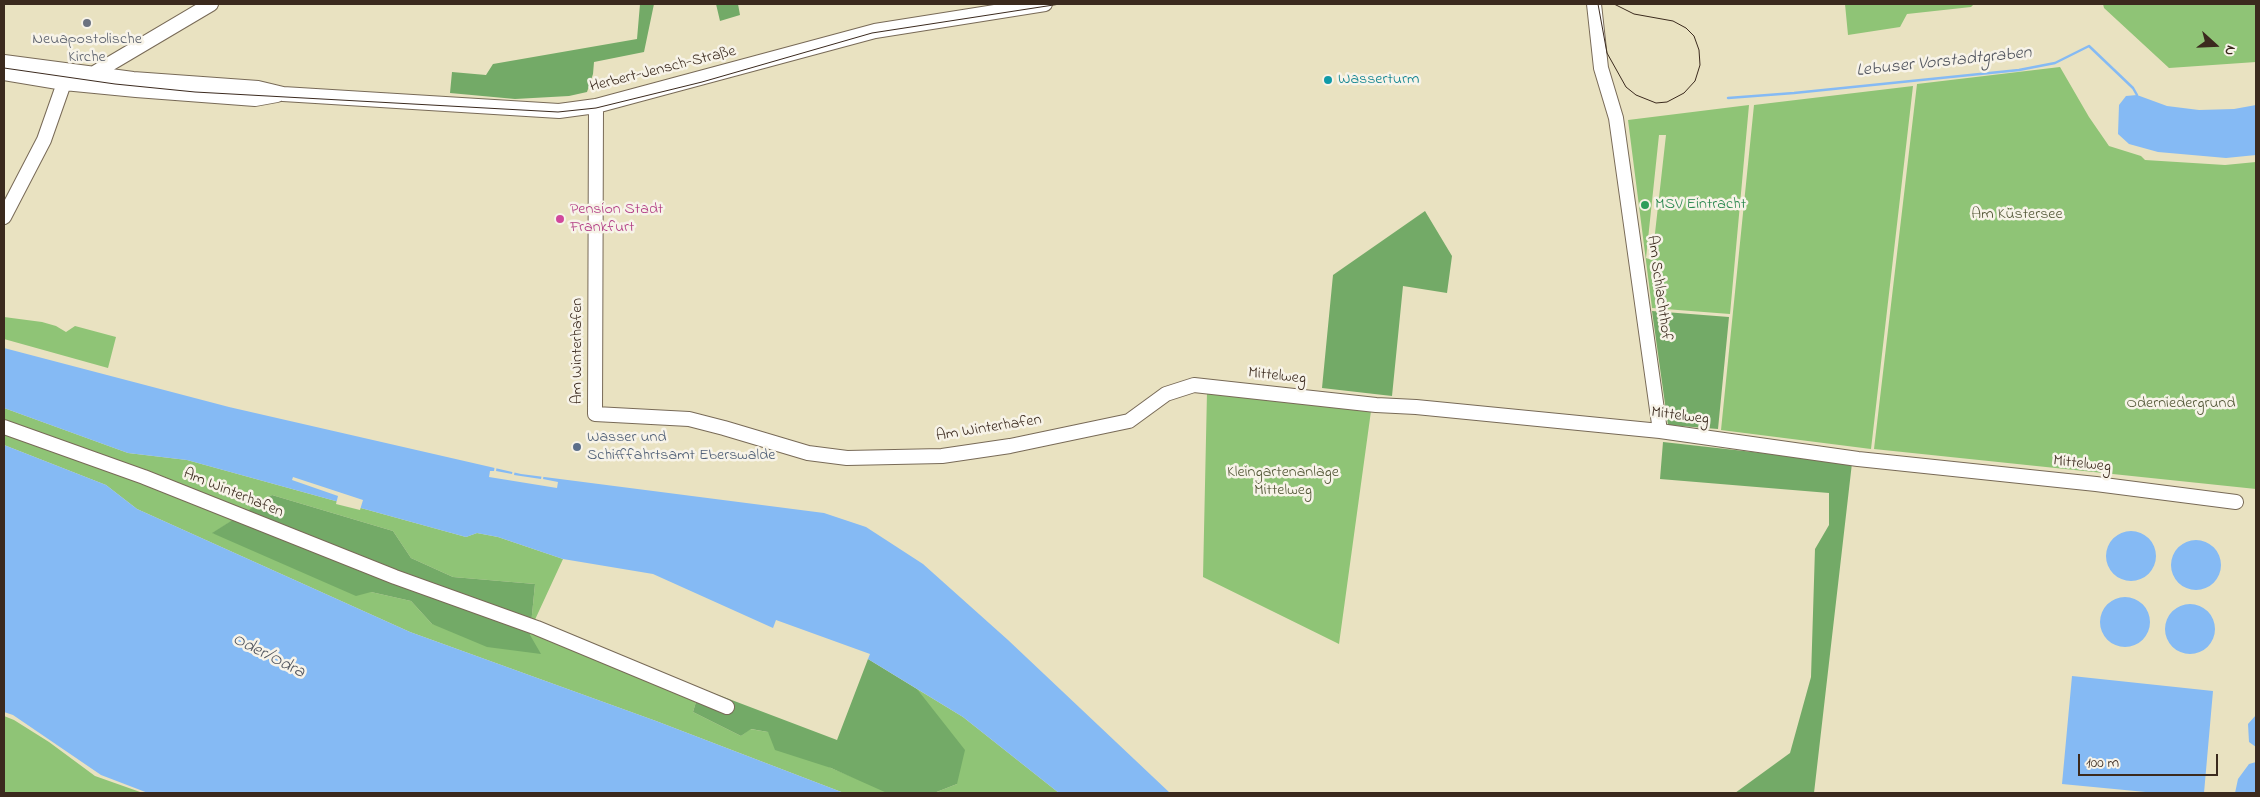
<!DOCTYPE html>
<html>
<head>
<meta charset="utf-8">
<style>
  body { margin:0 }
  #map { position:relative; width:2260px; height:797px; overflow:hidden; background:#e9e2c1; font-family:"Indie Flower",sans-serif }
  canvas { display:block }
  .frame { position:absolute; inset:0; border:5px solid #3b2a1e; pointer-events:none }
  .north { position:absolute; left:2190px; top:20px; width:50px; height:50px; -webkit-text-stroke:4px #f7f3e8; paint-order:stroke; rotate:110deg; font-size:14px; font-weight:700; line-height:20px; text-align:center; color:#3b2a1e }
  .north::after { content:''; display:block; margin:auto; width:18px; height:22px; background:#3b2a1e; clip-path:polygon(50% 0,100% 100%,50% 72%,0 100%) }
  .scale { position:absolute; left:2078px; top:754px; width:140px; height:22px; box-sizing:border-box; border:2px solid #3b2a1e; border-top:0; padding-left:6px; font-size:15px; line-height:18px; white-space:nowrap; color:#3b2a1e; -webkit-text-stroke:4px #f7f3e8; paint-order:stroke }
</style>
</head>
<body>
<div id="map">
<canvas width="2260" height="797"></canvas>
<div class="frame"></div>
<div class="north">N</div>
<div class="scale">100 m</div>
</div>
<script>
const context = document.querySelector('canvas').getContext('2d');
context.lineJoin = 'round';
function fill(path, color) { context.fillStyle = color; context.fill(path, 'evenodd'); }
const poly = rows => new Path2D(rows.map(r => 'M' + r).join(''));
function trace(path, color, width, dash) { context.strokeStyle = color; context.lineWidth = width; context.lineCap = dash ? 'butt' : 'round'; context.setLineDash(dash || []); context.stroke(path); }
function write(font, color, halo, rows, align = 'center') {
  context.font = font + ' "Indie Flower",sans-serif'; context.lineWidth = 5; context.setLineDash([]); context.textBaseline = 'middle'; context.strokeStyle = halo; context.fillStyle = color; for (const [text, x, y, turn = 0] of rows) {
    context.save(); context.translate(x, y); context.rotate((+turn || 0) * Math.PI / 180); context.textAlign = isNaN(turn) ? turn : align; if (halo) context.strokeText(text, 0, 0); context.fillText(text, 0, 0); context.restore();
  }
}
fill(poly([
  [1845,4,1974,4,1971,7,1907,14,1900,27,1848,35],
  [2103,4,2256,4,2256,62,2169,68,2104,8],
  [2060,67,2089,117,2109,146,2141,156,2145,160,2225,165,2256,162,2256,489,1874,449,1917,84],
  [1913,86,1871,449,1721,430,1754,105],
  [1749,105,1730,314,1652,308,1628,120],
  [1659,135,1666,135,1652,260,1646,258],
  [4,317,42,322,56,326,66,332,75,326,116,337,108,368,4,339],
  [1207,392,1371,411,1339,644,1203,577],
  [4,408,128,453,187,460,466,537,477,533,498,537,563,559,533,624,700,688,693,712,741,736,750,729,768,732,831,768,891,793,844,793,656,721,410,632,137,509,106,485,4,445],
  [272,495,393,531,411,558,453,577,535,584,530,635,432,624,411,601,371,592,213,533],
  [917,689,963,717,1059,793,934,793,957,784],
  [4,716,14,720,49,742,95,776,143,793,4,793]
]), '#8fc476');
fill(poly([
  [640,4,654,4,644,52,594,62,593,74,587,92,569,96,515,99,450,93,452,72,486,75,493,64,637,39],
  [716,4,738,4,740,15,720,21],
  [1425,211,1452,256,1447,293,1403,286,1392,396,1322,388,1333,275],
  [1652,311,1729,317,1718,429,1668,425],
  [1663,442,1852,463,1814,793,1735,793,1790,753,1811,677,1815,549,1829,525,1829,493,1660,479],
  [272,495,393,531,411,558,453,577,535,584,530,635,541,654,487,647,432,624,411,601,371,592,356,596,212,533],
  [868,659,917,689,965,750,957,784,934,793,887,793,831,768,775,750,768,732,751,729,741,736,693,712,700,688,837,740]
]), '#73aa67');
fill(poly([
  [2137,95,2167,106,2199,110,2234,109,2256,105,2256,155,2226,158,2158,152,2129,144,2118,134,2119,105,2126,96],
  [4,348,229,407,521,474,824,513,866,527,923,564,1008,640,1170,793,1059,793,963,717,868,659,870,654,776,620,773,628,653,574,563,559,498,537,477,533,466,537,187,460,128,453,4,408],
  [4,445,106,485,137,509,410,632,656,721,844,793,148,793,101,775,13,715,4,712],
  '2106 556a25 25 0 1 1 50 0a25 25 0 1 1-50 0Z',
  '2171 565a25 25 0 1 1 50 0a25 25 0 1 1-50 0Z',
  '2100 622a25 25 0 1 1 50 0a25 25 0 1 1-50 0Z',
  '2165 629a25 25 0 1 1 50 0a25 25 0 1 1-50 0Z',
  [2072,676,2213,691,2204,793,2156,793,2062,784],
  [2256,715,2256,747,2249,742,2248,724],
  [2256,762,2256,793,2235,793,2238,779,2249,764]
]), '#85baf4');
fill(poly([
  [495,465,497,465,496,471,512,474,513,469,515,470,514,475,541,479,542,474,544,474,543,479,558,482,557,488,489,477,490,471,494,471],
  [293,477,363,500,360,510,336,504,338,496,292,480]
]), '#e9e2c1');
trace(poly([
  [1728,98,1794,93,2019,70,2055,63,2089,46,2133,88,2137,95]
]), '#85baf4', 2.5);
const minor = poly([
  [1594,4,1601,68,1616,118,1660,431],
  [4,62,133,79,258,88,283,94,559,111,596,106,875,31,1045,4],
  [4,73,64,83,136,90,255,99,277,95],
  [91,75,211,4],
  [596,106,595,414,689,419,724,428,808,453,847,458,942,456,1010,446,1129,421,1166,394,1194,385,1376,405,1416,407,1660,431,1858,459,2096,484,2236,502],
  [4,217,44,140,64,83],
  [4,427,144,477,395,577,537,628,727,707]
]);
trace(minor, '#786a57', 16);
trace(minor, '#fff', 14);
trace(poly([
  [1598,4,1607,53,1626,87,1636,95,1656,103,1667,102,1684,93,1695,81,1700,65,1699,50,1694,36,1686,28,1673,21,1634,14,1614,4],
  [4,68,115,84,195,92,558,112,596,108,702,82,872,33,1060,4]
]), '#3b2a1e', 1);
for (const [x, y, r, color] of [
  [87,23,5,"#6b7280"],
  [1328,80,5,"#0f9aa8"],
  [1645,205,5,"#2e9e5b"],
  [560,219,5,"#d1479c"],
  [577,447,5,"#5c6f8a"]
]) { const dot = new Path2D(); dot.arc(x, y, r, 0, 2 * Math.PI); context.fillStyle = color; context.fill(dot); trace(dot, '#f7f3e8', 2); }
write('16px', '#5b616d', '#f7f3e8', [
  ["Neuapostolische",87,40],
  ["Kirche",87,58]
]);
write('16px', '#3b2a1e', '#f7f3e8', [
  ["Herbert-Jensch-Straße",663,70,-14],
  ["Am Schlachthof",1658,288,82],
  ["Am Winterhafen",578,351,-90],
  ["Mittelweg",1277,377,6],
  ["Mittelweg",1680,417,7],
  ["Am Winterhafen",989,429,-9],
  ["Mittelweg",2082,465,6],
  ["Am Winterhafen",233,494,22]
]);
write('16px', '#0d838f', '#f7f3e8', [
  ["Wasserturm",1338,80]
], 'left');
write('16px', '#27864d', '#f7f3e8', [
  ["MSV Eintracht",1655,205]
], 'left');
write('16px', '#b23c85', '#f7f3e8', [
  ["Pension Stadt",570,210],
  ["Frankfurt",570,228]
], 'left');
write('16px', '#545838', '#f7f3e8', [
  ["Am Küstersee",2017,215],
  ["Oderniedergrund",2181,404],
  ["Kleingartenanlage",1283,473],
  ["Mittelweg",1283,491]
]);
write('16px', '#4e5e75', '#f7f3e8', [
  ["Wasser und",587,438],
  ["Schifffahrtsamt Eberswalde",587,456]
], 'left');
write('italic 18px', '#51555e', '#f7f3e8', [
  ["Lebuser Vorstadtgraben",1944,63,-6],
  ["Oder/Odra",268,657,27]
]);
</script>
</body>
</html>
